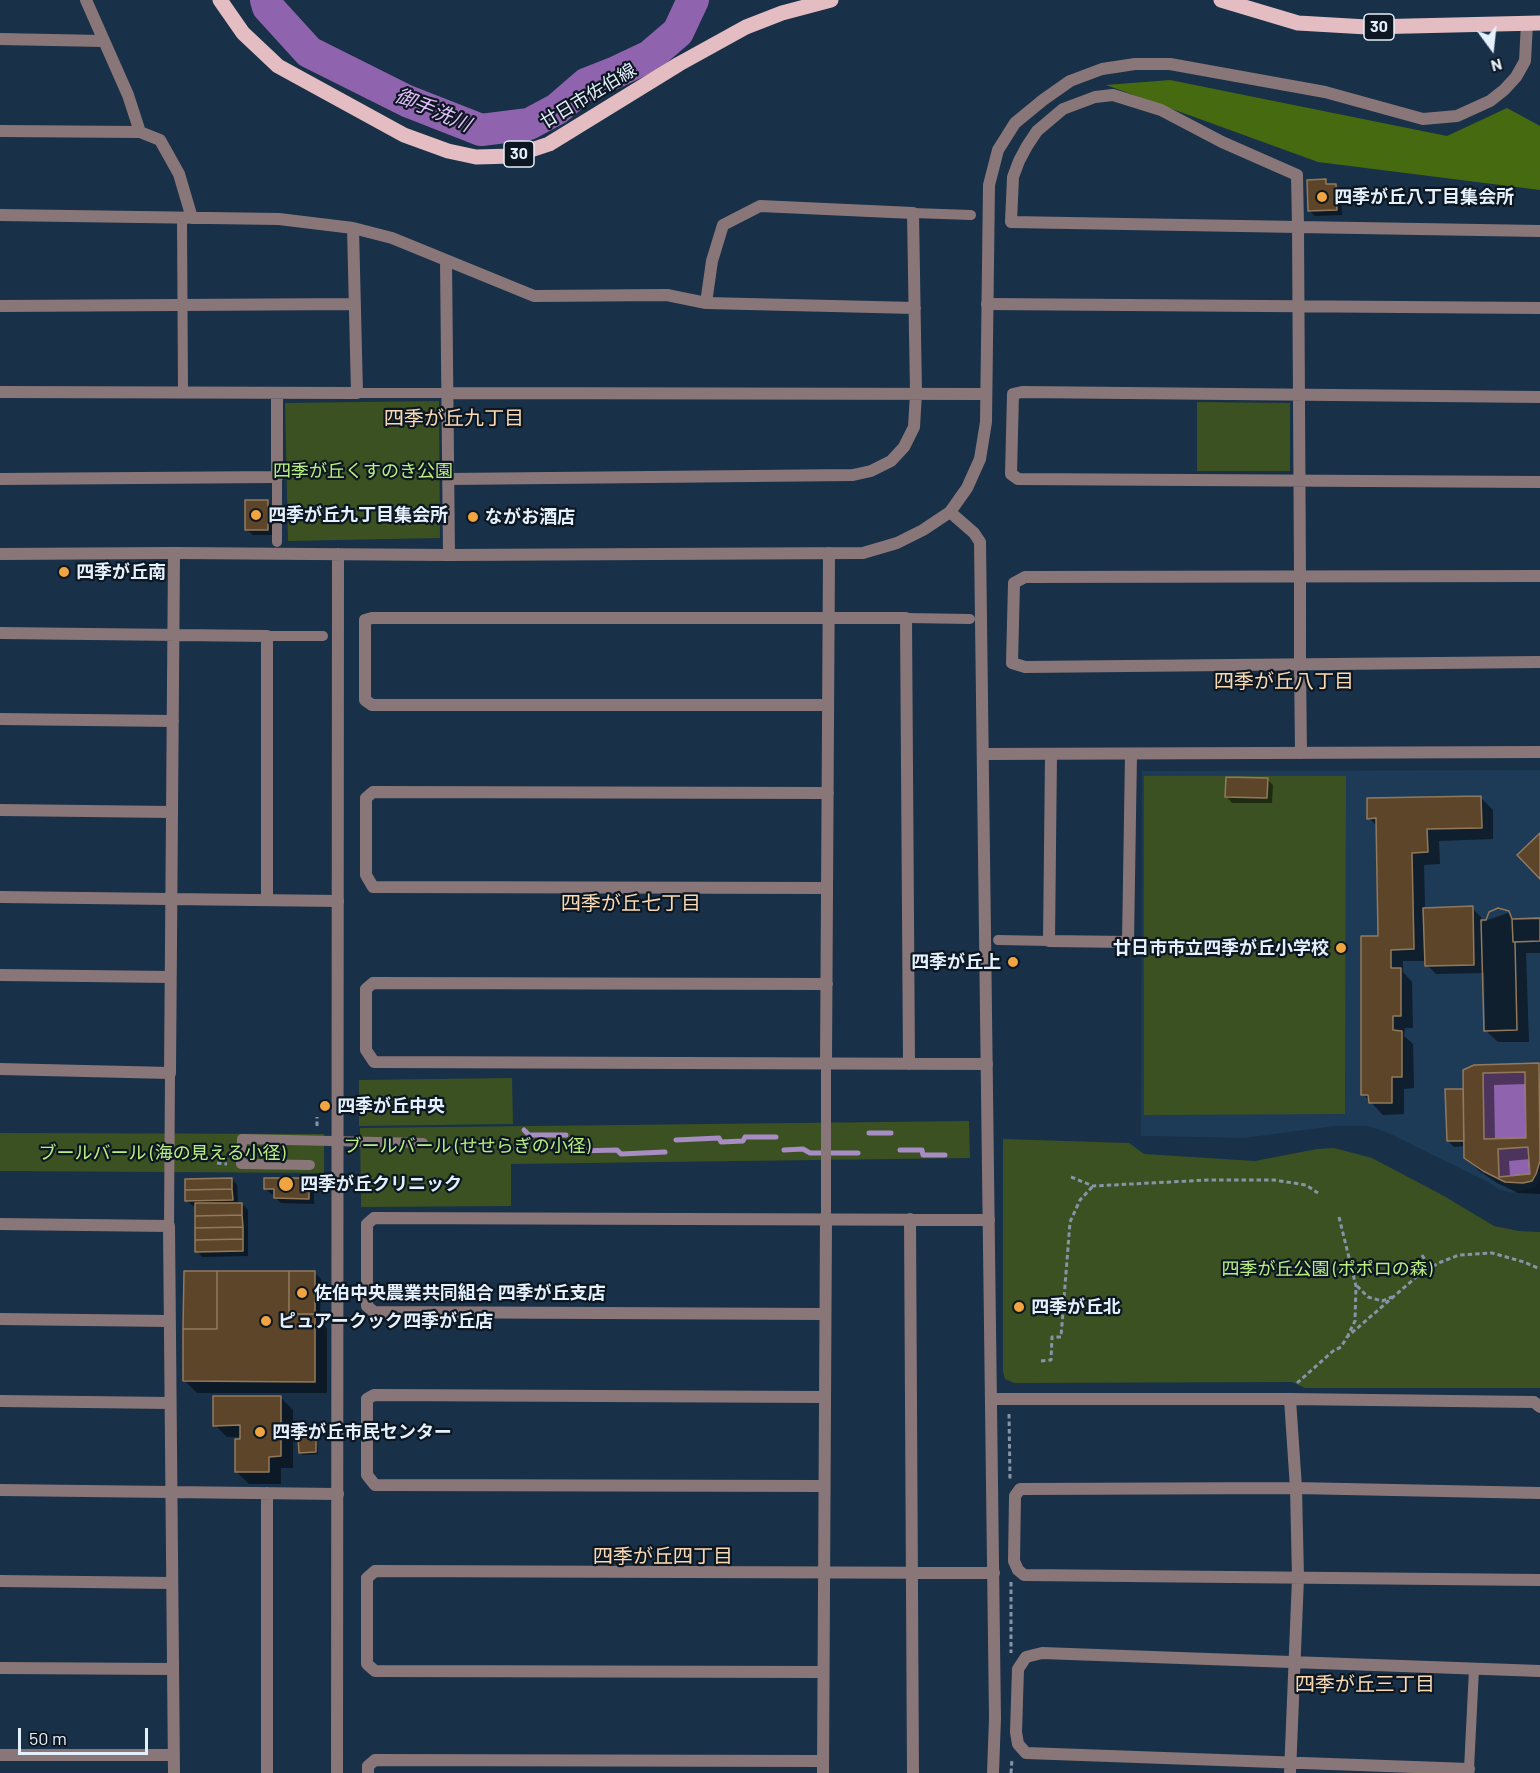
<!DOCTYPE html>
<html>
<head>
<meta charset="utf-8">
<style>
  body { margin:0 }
  #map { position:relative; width:1540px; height:1773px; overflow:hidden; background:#183048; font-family:Barlow,sans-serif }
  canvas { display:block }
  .north { position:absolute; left:1462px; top:18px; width:60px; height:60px; -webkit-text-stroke:4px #0d1722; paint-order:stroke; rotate:165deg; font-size:16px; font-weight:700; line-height:24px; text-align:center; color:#e4f0fc }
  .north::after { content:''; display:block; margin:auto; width:21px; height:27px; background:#e4f0fc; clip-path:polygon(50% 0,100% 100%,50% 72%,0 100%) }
  .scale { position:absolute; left:18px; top:1728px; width:130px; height:27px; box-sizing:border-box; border:3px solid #e4f0fc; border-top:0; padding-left:8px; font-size:18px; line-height:21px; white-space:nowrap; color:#e4f0fc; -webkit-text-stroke:4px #0d1722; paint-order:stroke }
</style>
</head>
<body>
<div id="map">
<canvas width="1540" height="1773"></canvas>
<div class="north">N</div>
<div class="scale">50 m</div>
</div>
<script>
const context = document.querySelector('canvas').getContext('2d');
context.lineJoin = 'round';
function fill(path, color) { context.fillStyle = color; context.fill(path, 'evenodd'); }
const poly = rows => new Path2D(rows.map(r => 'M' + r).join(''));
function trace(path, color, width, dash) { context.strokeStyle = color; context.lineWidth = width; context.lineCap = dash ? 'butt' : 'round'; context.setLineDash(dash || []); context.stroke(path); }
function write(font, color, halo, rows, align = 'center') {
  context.font = font + ' Barlow,"Noto Sans JP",sans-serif'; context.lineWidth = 4.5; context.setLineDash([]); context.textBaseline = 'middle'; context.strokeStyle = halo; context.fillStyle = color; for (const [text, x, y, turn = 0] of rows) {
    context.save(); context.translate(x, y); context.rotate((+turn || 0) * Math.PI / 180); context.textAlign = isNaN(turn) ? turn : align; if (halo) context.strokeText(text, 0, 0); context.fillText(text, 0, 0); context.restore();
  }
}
fill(poly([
  [1540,770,1540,1178,1536,1187,1512,1193,1498,1189,1488,1182,1384,1131,1367,1126,1335,1126,1244,1138,1141,1136,1142,771]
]), '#1d3a56');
fill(poly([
  [439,401,440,538,288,541,285,403],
  [1197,402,1290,403,1290,471,1197,471],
  [1144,776,1346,776,1345,1114,1144,1115],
  [512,1078,513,1124,359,1126,359,1080],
  [969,1121,970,1158,511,1164,511,1206,361,1207,360,1128],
  [0,1133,324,1134,324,1173,0,1171],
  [1003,1139,1129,1143,1144,1154,1255,1161,1317,1149,1334,1148,1372,1158,1444,1196,1494,1226,1519,1231,1540,1232,1540,1388,1305,1388,1292,1382,1014,1383,1005,1379,1003,1372]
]), '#3b5121');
fill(poly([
  [1170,80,1447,136,1507,108,1540,126,1540,190,1318,162,1106,85]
]), '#466a10');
const water = poly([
  [1525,1072,1526,1138,1484,1139,1483,1073,1525,1072],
  [1528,1147,1530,1174,1499,1177,1498,1149,1528,1147]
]);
fill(water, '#8f63ae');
trace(water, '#a88dc5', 1.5);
fill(poly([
  [1325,181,1330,186,1335,186,1341,191,1342,215,1315,216,1309,210],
  [267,501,273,507,273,535,253,535,247,530],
  [1267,779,1273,785,1272,803,1232,803,1227,797],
  [1481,798,1493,810,1493,839,1439,841,1440,864,1424,865,1425,909,1472,908,1481,917,1482,922,1508,913,1515,920,1540,920,1540,953,1526,953,1529,1042,1498,1042,1485,1030,1484,973,1436,974,1427,965,1427,961,1403,961,1403,972,1412,982,1413,1028,1405,1028,1404,1036,1413,1044,1414,1088,1404,1089,1404,1114,1383,1115,1363,1094,1380,937,1378,827,1369,818],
  [1538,1064,1540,1066,1540,1194,1518,1193,1497,1183,1478,1170,1466,1157,1466,1146,1454,1147,1448,1141,1446,1090,1465,1090,1464,1071],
  [1527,1084,1528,1140,1495,1140,1494,1085],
  [1530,1159,1531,1176,1510,1177,1509,1161],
  [232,1179,237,1185,238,1204,242,1204,248,1210,248,1256,202,1257,197,1251,196,1206,193,1206,187,1201],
  [308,1180,314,1186,314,1204,281,1203,276,1198,276,1194,271,1194,265,1188],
  [315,1273,321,1279,320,1321,327,1328,327,1393,197,1393,185,1381],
  [281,1398,293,1410,293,1468,281,1468,281,1484,249,1484,237,1472,241,1437,227,1437,215,1425],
  [315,1439,317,1441,318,1454,302,1455,300,1453]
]), '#0007');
trace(poly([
  [524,1130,529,1135,566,1135],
  [869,1133,891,1133],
  [676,1140,719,1138,721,1142,743,1141,745,1137,776,1137],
  [784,1150,803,1149,810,1153,858,1153],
  [900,1150,922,1150,923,1155,945,1155],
  [575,1151,617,1150,621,1154,665,1152]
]), '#a88dc5', 5);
trace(poly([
  [266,0,268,7,309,52,407,101,481,130,529,124,557,109,586,84,614,73,650,56,678,32,693,0]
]), '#8f63ae', 32);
const building = poly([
  [1326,179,1326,184,1336,184,1337,210,1308,211,1307,180,1326,179],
  [245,500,268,500,268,530,245,530,245,500],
  [1226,777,1268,778,1267,798,1225,797,1226,777],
  [1481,796,1482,828,1427,829,1428,852,1412,853,1414,949,1391,950,1391,968,1401,968,1401,1016,1393,1016,1393,1030,1402,1031,1402,1077,1392,1077,1392,1103,1369,1103,1368,1095,1361,1095,1361,936,1378,936,1376,818,1367,819,1367,798,1481,796],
  [1540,833,1540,879,1517,855,1540,833],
  [1473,906,1474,965,1425,966,1423,908,1473,906],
  [1498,908,1509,911,1512,919,1540,918,1540,941,1515,942,1517,1030,1484,1031,1481,920,1486,920,1489,912,1498,908],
  [1498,908,1509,911,1512,919,1513,942,1515,942,1517,1030,1484,1031,1481,920,1486,920,1489,912,1498,908],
  [1537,918,1540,918,1540,941,1513,942,1512,919,1537,918],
  [1539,1063,1540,1161,1536,1174,1532,1181,1523,1183,1505,1182,1483,1171,1464,1158,1463,1070,1474,1065,1539,1063],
  [1525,1072,1526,1138,1484,1139,1483,1073,1525,1072],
  [1528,1147,1530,1174,1499,1177,1498,1149,1528,1147],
  [1445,1089,1463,1089,1464,1141,1447,1141,1445,1089],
  [232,1178,232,1189,185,1190,185,1179,232,1178],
  [264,1178,309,1178,309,1199,274,1198,274,1189,264,1189,264,1178],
  [232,1189,233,1200,185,1201,185,1190,232,1189],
  [195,1203,242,1203,242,1215,195,1216,195,1203],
  [242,1215,243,1227,195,1228,195,1216,242,1215],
  [243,1227,243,1239,195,1240,195,1228,243,1227],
  [243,1239,243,1251,195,1252,195,1240,243,1239],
  [184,1271,217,1271,217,1329,183,1329,184,1271],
  [217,1271,289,1271,289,1314,315,1314,315,1382,183,1381,183,1329,217,1329,217,1271],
  [289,1271,315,1271,315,1314,289,1314,289,1271],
  [213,1396,281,1396,281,1456,269,1457,269,1472,235,1472,235,1439,240,1439,240,1425,213,1426,213,1396],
  [316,1437,316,1452,299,1453,298,1438,316,1437]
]);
fill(building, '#5c4529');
trace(building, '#93795c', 1.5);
trace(poly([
  [317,1126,317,1117],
  [217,1163,227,1164],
  [1071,1177,1093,1186,1208,1180,1274,1180,1306,1185,1318,1193],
  [1339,1217,1356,1286,1355,1321,1348,1335],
  [1422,1255,1430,1268],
  [1357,1286,1368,1297,1382,1301,1392,1297],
  [1041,1361,1051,1360,1052,1337,1061,1337,1070,1222,1080,1200,1093,1186],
  [1297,1383,1333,1351,1341,1347,1347,1337,1422,1272,1441,1262,1459,1255,1492,1253,1524,1262,1540,1269],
  [1009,1414,1010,1479],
  [1011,1582,1011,1653],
  [1011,1773,1012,1759]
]), '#8495a7', 3, [4.5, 3]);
trace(poly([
  [913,213,971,215],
  [182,218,183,392],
  [357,393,448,393],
  [277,542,277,477],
  [906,618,970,619],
  [267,636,323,636],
  [998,940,1049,941],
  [310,1165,241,1164,242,1139,423,1143],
  [826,1220,826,1063],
  [169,1226,170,1073],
  [1469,1769,1474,1669]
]), '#897678', 10);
trace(poly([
  [86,0,128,95,140,132,160,140,179,174,192,218],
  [0,39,103,41],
  [0,131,140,132],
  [0,215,279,219,353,228,392,238,534,296,667,295,706,303,915,308],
  [446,260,449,555],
  [987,304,1540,308],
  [0,306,355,304],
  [0,392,357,393,353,228],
  [448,393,986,394],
  [1540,397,1022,392,1013,394,1011,474,1018,479,1540,482],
  [0,479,277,477,277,393],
  [449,479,853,475,871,471,891,461,904,447,914,427,916,393,913,213,760,206,723,225,712,261,706,303],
  [1540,576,1025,577,1014,583,1012,663,1025,667,1540,662],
  [0,633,267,636,267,900],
  [828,705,372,705,365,700,365,620,372,618,906,618,909,1064],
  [0,719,173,721],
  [1301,753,1300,664,1300,577,1298,227,1297,175,1222,142,1161,110,1113,95,1095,97,1063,109,1037,131,1027,146,1019,161,1013,177,1011,222,1298,227,1540,231],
  [1051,754,1049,941,1128,942,1131,754],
  [0,810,172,812],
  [827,888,373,887,366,875,366,798,373,792,828,793],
  [0,897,338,901],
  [0,975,170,977],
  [827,984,373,983,366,989,366,1050,374,1062,987,1064],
  [826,1063,829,553],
  [0,1069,170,1073,174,553],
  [910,1219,913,1773],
  [0,1224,169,1226,174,1773],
  [825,1314,374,1312,367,1306,367,1224,374,1218,989,1220],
  [0,1319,169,1321],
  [0,1401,170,1403],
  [824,1486,375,1485,367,1475,367,1399,374,1395,825,1397],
  [0,1490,338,1494],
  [267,1493,267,1773],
  [1540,1493,1296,1488,1020,1489,1015,1496,1014,1561,1018,1570,1024,1575,1540,1580],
  [0,1581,172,1583],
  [0,1668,173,1669],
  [823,1672,375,1671,367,1664,367,1578,375,1571,994,1573],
  [0,1755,174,1755],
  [368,1773,368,1766,375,1760,823,1761],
  [823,1773,826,1220],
  [1290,1773,1298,1578,1296,1488,1290,1399,1534,1402,1540,1407],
  [1468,1773,1469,1769,1026,1753,1018,1744,1016,1732,1018,1669,1026,1657,1042,1653,1540,1671]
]), '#897678', 12);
trace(poly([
  [950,512,974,533,980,542,995,1718,993,1773],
  [0,554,174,553,449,555,863,553,897,543,923,530,950,512,967,488,980,459,986,422,989,185,998,150,1015,123,1043,100,1070,81,1102,69,1135,64,1170,64,1325,92,1423,119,1457,116,1490,101,1504,90,1516,77,1525,61,1527,23],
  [983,754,1540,752],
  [991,1399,1290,1399],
  [337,1773,338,554]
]), '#897678', 12);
trace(poly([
  [220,0,243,33,278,66,404,135,448,151,476,157,513,156,549,144,679,64,746,27,782,13,831,0],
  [1221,0,1298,23,1367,27,1540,23]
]), '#e4bdc2', 15);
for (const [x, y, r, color] of [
  [1322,197,6,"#f1a540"],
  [256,515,6,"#f1a540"],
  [473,517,6,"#f1a540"],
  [64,572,6,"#f1a540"],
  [1341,948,6,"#f1a540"],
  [1013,962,6,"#f1a540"],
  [325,1106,6,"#f1a540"],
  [286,1184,8,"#f1a540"],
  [302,1293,6,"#f1a540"],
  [1019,1307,6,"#f1a540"],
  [266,1321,6,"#f1a540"],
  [260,1432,6,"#f1a540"]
]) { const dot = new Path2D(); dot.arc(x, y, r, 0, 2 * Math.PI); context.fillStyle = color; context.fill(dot); trace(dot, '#0d1722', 2); }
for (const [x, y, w] of [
  [1379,27,30],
  [519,154,30]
]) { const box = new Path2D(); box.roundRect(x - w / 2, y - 13, w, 26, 4.5); context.fillStyle = '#0d1722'; context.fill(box); trace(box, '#e4f0fc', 1.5); }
write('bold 16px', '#e4f0fc', null, [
  ["30",1379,27],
  ["30",519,154]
]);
write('18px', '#e4f0fc', '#0d1722', [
  ["廿日市佐伯線",588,96,-31]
]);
write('bold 18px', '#e4f0fc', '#0d1722', [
  ["四季が丘八丁目集会所",1334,197],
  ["四季が丘九丁目集会所",268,515],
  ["ながお酒店",485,517],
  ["四季が丘南",76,572],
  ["廿日市市立四季が丘小学校",1329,948,"right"],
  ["四季が丘上",1001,962,"right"],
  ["四季が丘中央",337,1106],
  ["四季が丘クリニック",300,1184],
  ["佐伯中央農業共同組合 四季が丘支店",314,1293],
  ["四季が丘北",1031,1307],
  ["ピュアークック四季が丘店",278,1321],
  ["四季が丘市民センター",272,1432]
], 'left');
write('18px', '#baef80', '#0d1722', [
  ["四季が丘くすのき公園",363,471],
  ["ブールバール (せせらぎの小径)",467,1146],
  ["ブールバール (海の見える小径)",162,1153],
  ["四季が丘公園 (ポポロの森)",1327,1269]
]);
write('italic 20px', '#e1bffc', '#0d1722', [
  ["御手洗川",433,110,23]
]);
write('20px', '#fadab5', '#0d1722', [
  ["四季が丘九丁目",454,418],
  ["四季が丘八丁目",1284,681],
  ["四季が丘七丁目",631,903],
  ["四季が丘四丁目",663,1556],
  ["四季が丘三丁目",1365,1684]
]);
</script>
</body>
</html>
